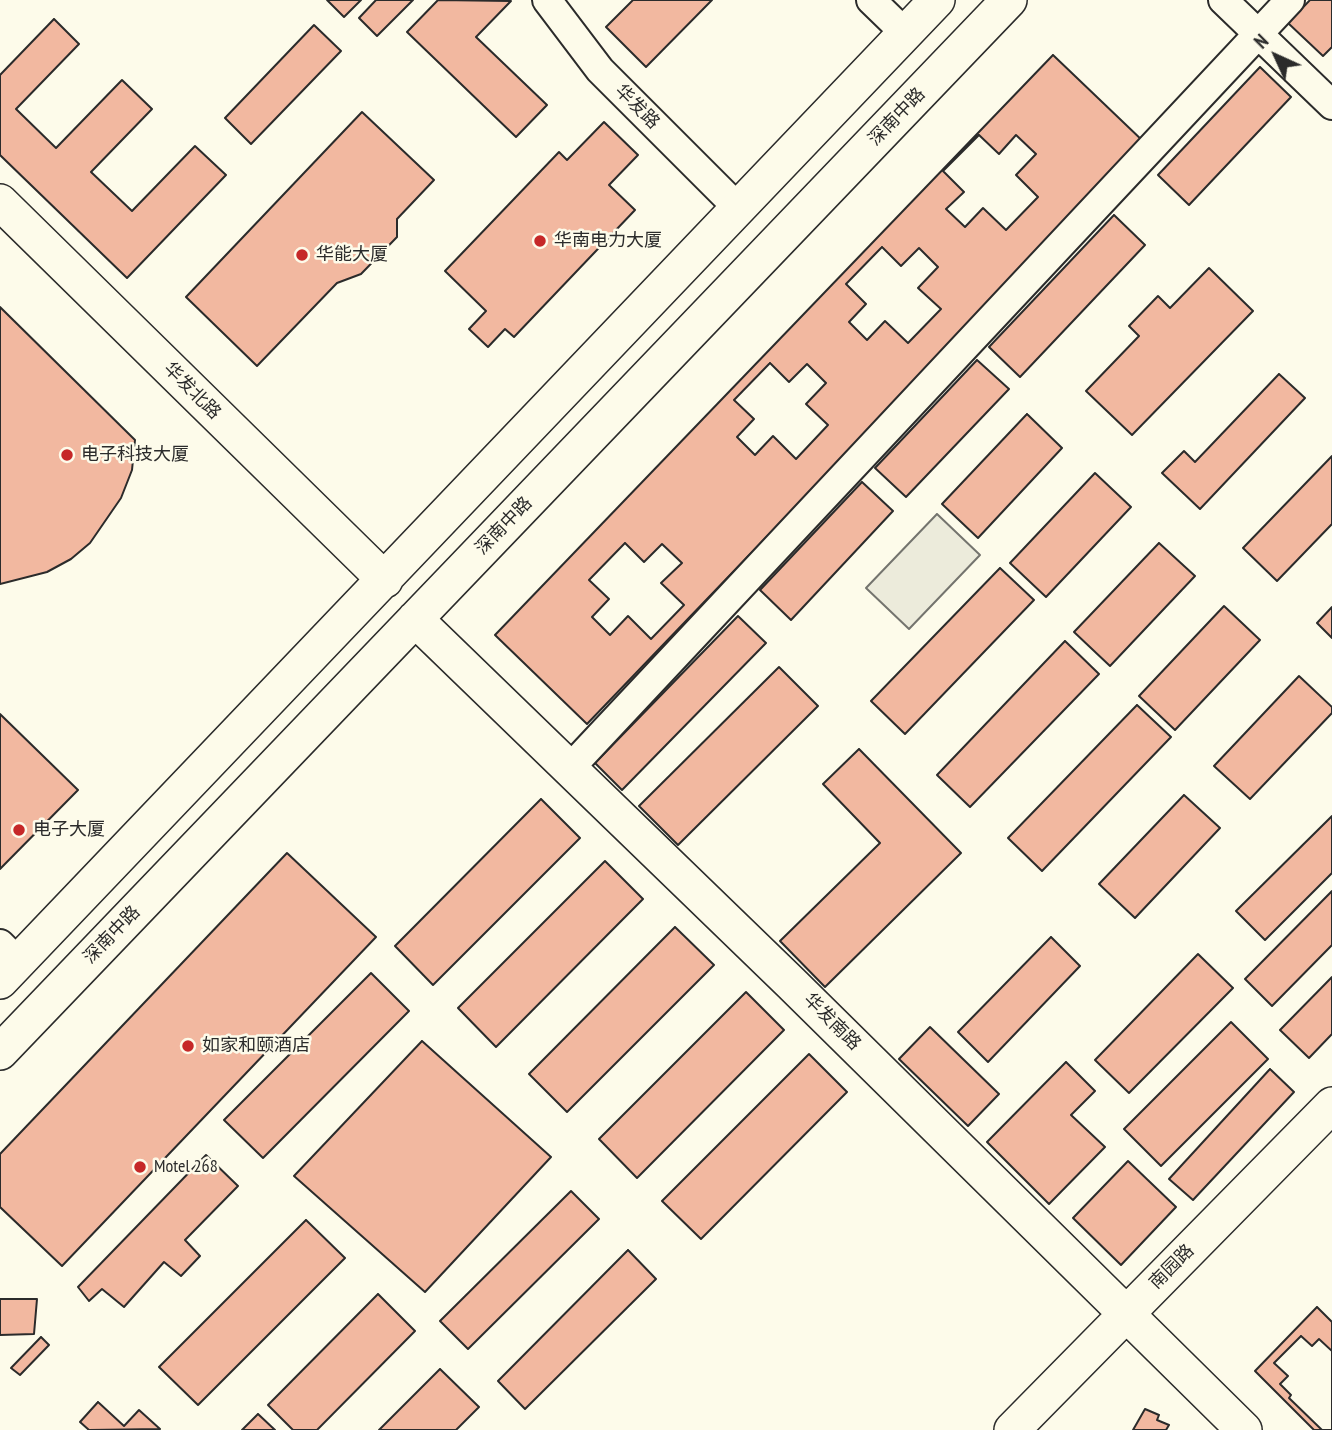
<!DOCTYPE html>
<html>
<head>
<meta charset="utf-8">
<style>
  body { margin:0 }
  #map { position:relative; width:1332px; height:1430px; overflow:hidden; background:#fdfbea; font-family:"PT Sans Narrow",sans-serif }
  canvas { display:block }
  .north { position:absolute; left:1241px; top:21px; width:70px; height:70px; -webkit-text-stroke:5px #fdfbea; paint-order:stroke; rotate:315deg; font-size:19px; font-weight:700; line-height:28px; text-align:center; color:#2b2b2b }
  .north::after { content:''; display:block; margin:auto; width:24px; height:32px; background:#2b2b2b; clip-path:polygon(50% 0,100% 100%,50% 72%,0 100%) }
</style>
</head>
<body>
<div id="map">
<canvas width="1332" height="1430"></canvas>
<div class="north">N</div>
</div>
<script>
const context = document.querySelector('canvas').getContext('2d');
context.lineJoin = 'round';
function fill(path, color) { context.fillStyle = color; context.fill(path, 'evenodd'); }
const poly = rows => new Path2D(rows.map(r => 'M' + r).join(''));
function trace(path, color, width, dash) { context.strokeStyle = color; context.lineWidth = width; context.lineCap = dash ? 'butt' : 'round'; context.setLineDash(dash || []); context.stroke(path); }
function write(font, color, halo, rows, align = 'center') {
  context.font = font + ' "PT Sans Narrow","Noto Sans SC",sans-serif'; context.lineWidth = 5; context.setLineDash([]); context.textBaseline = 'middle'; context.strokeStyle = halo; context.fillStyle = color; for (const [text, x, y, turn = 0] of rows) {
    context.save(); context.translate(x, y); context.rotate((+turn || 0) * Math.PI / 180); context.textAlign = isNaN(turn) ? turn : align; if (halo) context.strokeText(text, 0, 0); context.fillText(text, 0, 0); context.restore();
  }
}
const green = poly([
  [937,514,980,555,909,629,866,588,937,514]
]);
fill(green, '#ecebdb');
trace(green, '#74746e', 2);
const building = poly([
  [327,0,361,0,344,17,327,0],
  [376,0,413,0,377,36,359,18,376,0],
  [438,0,511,1,476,37,547,105,516,137,407,32,438,0],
  [633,0,712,0,646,67,606,27,633,0],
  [1310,0,1332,0,1332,47,1323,56,1288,23,1310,0],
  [54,19,79,44,16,109,56,148,122,80,152,109,91,172,132,211,195,146,226,175,127,278,0,155,0,75,54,19],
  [314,25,341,51,251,144,225,118,314,25],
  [1053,55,1145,143,587,724,495,635,1053,55],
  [1260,67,1291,97,1189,205,1158,175,1260,67],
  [362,112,434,180,397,219,397,237,361,274,337,283,257,366,186,297,362,112],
  [604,122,638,155,609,185,635,210,514,337,505,329,488,347,469,329,486,311,445,271,559,152,567,160,604,122],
  [979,135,999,154,1016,135,1036,154,1016,175,1038,197,1006,230,983,208,965,227,946,209,964,192,943,171,979,135],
  [1114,215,1145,245,1020,377,989,347,1114,215],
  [882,247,901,266,919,248,938,267,918,288,941,309,908,343,885,321,867,340,849,322,866,304,846,284,882,247],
  [1209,268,1253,311,1132,435,1086,391,1139,336,1129,326,1158,296,1170,308,1209,268],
  [0,307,135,440,132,470,121,498,90,543,71,559,47,572,0,584,0,307],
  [977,360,1009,389,906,497,875,468,977,360],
  [770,363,789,382,807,364,826,383,806,404,828,425,796,459,773,436,755,455,737,437,754,419,734,400,770,363],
  [1279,374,1305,398,1200,509,1162,473,1184,451,1195,462,1279,374],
  [1027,414,1062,448,978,538,942,504,1027,414],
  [1332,456,1332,524,1277,581,1243,548,1332,456],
  [1095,473,1131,507,1046,597,1010,563,1095,473],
  [862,482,893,511,791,620,760,590,862,482],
  [625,543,644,562,662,544,682,563,661,583,684,605,651,639,628,616,610,635,592,617,609,599,589,580,625,543],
  [1159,543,1195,576,1110,666,1074,632,1159,543],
  [1000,568,1034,600,905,734,871,701,1000,568],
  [1224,606,1260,640,1175,730,1139,696,1224,606],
  [1332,607,1332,638,1317,623,1332,607],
  [738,616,766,643,622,790,595,763,738,616],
  [1065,641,1099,674,970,807,937,775,1065,641],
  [779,667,818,706,678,845,639,806,779,667],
  [1299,676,1332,707,1332,713,1250,799,1214,766,1299,676],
  [1137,705,1171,737,1042,871,1008,838,1137,705],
  [0,714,78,790,0,869,0,714],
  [859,749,961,853,825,987,780,941,880,843,823,784,859,749],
  [1184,795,1220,828,1135,918,1099,884,1184,795],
  [541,799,580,838,433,985,395,946,541,799],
  [1332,816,1332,873,1265,940,1236,911,1332,816],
  [287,853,376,937,62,1266,0,1207,0,1154,287,853],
  [605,861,643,899,496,1047,458,1008,605,861],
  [1332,891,1332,945,1272,1006,1245,979,1332,891],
  [675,927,714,965,567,1112,529,1074,675,927],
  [1051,937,1080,966,988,1062,958,1032,1051,937],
  [1198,954,1233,988,1129,1093,1095,1060,1198,954],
  [371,973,409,1011,263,1158,224,1120,371,973],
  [1332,977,1332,1034,1309,1058,1280,1030,1332,977],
  [746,992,784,1030,637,1178,599,1139,746,992],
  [1231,1022,1268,1059,1161,1166,1124,1129,1231,1022],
  [930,1027,999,1094,968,1126,899,1059,930,1027],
  [422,1041,551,1157,425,1292,294,1176,422,1041],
  [809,1054,847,1092,701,1239,662,1201,809,1054],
  [1066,1062,1095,1091,1071,1115,1105,1147,1049,1204,987,1142,1066,1062],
  [1270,1069,1294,1092,1193,1200,1169,1179,1270,1069],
  [206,1155,238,1186,185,1240,200,1256,181,1276,164,1262,124,1307,102,1289,89,1301,78,1287,206,1155],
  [1128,1161,1176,1207,1121,1265,1073,1218,1128,1161],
  [571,1191,599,1219,468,1349,440,1321,571,1191],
  [306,1220,345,1258,198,1405,159,1367,306,1220],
  [628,1250,656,1279,525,1409,498,1381,628,1250],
  [378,1294,415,1331,317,1430,293,1430,268,1405,378,1294],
  [0,1299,37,1299,34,1334,0,1335,0,1299],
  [1317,1307,1332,1322,1332,1430,1314,1430,1255,1371,1317,1307],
  [1301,1336,1312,1346,1319,1339,1332,1351,1332,1430,1322,1430,1289,1398,1291,1395,1280,1384,1288,1376,1274,1363,1301,1336],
  [41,1337,49,1345,20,1375,11,1368,41,1337],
  [440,1369,479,1407,456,1430,379,1430,440,1369],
  [98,1402,124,1426,139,1410,160,1429,89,1430,80,1422,98,1402],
  [1145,1409,1159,1415,1157,1420,1169,1425,1166,1430,1133,1430,1145,1409],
  [258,1414,275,1430,242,1430,258,1414]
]);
fill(building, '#f2b8a0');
trace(building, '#2b2b2b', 2);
const minor = poly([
  [547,0,600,70,737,207],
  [871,0,905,33],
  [1223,0,1332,105],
  [570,768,1290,0],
  [0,944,18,962]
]);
const major = poly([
  [0,202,385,580],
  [415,619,791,983,1244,1430],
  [0,981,937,0],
  [0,1052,1009,0],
  [1012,1430,1332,1105]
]);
trace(minor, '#2b2b2b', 32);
trace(major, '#2b2b2b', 38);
trace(minor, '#fdfbea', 28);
trace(major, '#fdfbea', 35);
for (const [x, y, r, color] of [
  [540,241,7,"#c62828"],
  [302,255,7,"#c62828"],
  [67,455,7,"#c62828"],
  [19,830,7,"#c62828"],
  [188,1046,7,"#c62828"],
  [140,1167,7,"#c62828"]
]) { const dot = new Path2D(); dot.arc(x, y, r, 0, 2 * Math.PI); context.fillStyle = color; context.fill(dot); trace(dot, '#fdfbea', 2.5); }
write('18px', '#2b2b2b', '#fdfbea', [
  ["华发路",637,107,45],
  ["深南中路",897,117,-46],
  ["华发北路",192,391,45],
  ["深南中路",504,526,-46],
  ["深南中路",112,935,-46],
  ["华发南路",832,1022,45],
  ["南园路",1172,1267,-45]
]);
write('18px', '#2b2b2b', '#fdfbea', [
  ["华南电力大厦",554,241],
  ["华能大厦",316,255],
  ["电子科技大厦",81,455],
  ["电子大厦",33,830],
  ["如家和颐酒店",202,1046],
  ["Motel 268",154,1167]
], 'left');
</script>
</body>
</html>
